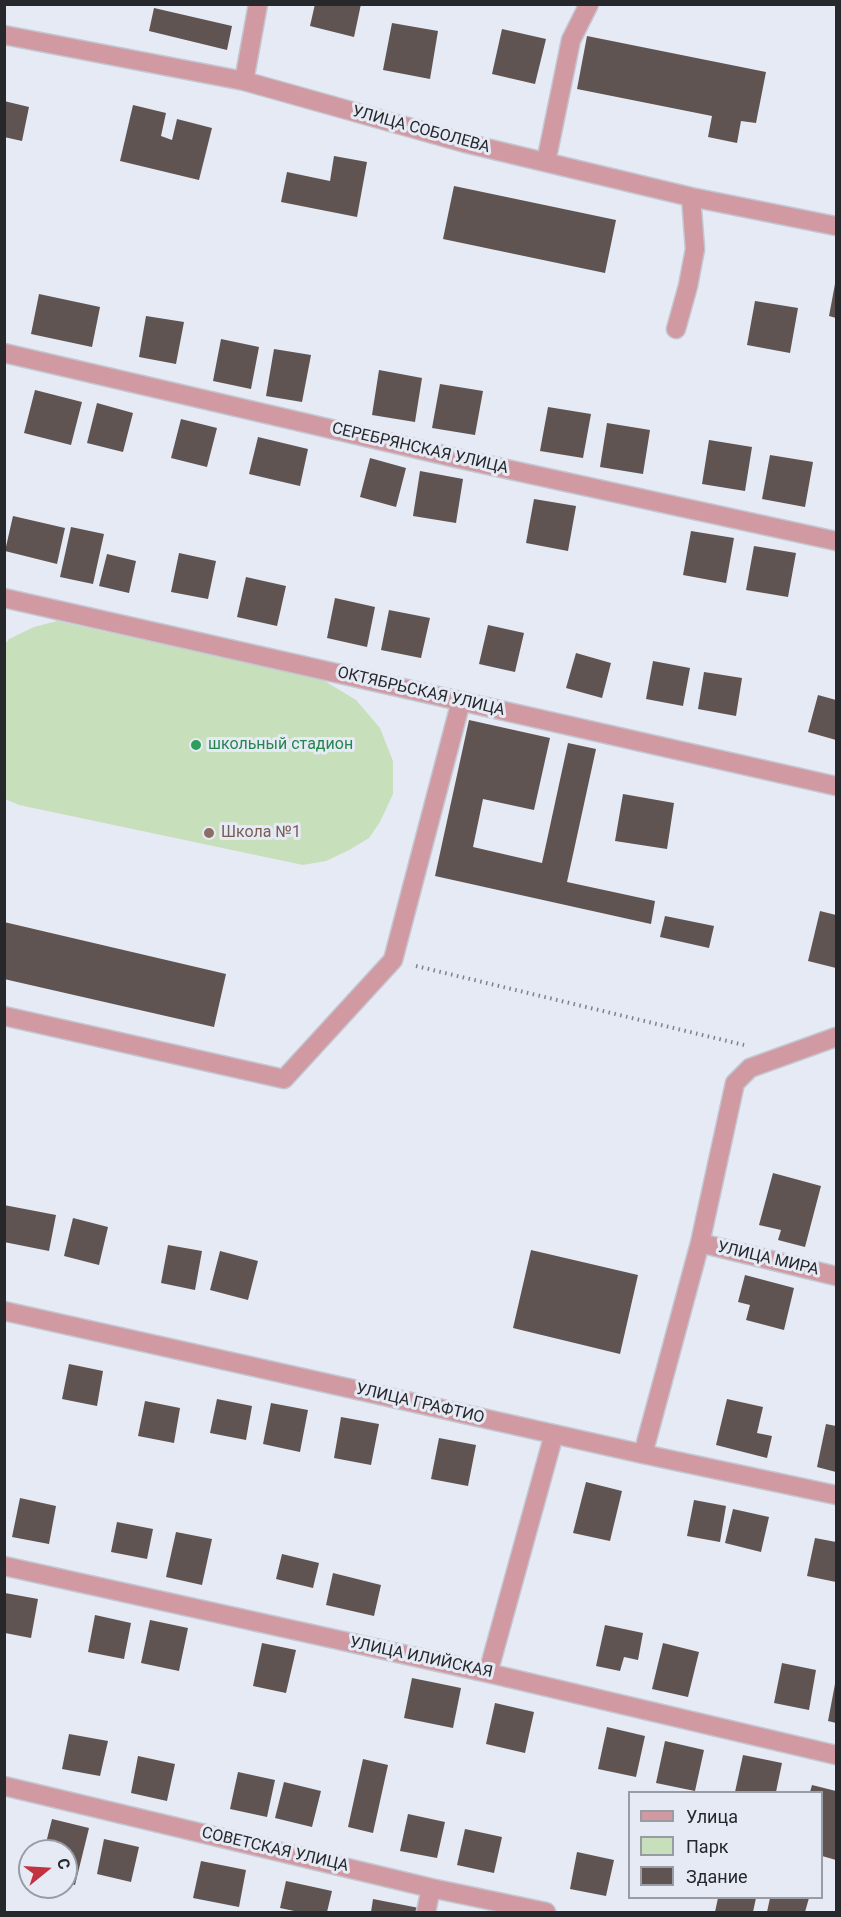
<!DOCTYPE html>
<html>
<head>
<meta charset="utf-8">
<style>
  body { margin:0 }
  #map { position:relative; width:841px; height:1917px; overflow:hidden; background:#e5eaf5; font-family:Roboto,sans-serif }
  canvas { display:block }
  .frame { position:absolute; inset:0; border:6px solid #26282c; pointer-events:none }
  .legend { position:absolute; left:628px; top:1791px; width:195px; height:108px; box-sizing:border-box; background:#e5eaf5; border:2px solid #999ca5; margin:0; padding:8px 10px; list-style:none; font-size:18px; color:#26282c }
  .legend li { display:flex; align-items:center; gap:12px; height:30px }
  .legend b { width:30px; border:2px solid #999ca5 }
  .north { position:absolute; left:18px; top:1839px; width:60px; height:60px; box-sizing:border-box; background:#e5eaf5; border:2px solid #999ca5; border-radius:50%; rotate:72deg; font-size:16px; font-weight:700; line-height:24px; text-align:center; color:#26282c }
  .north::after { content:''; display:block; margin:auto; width:21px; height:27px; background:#c23241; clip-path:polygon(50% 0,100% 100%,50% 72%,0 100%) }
</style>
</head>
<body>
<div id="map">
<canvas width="841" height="1917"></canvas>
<div class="frame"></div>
<ul class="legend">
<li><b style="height:8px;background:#d19aa3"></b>Улица</li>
<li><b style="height:16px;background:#c8dfbc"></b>Парк</li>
<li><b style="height:16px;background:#5f5451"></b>Здание</li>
</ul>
<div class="north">С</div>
</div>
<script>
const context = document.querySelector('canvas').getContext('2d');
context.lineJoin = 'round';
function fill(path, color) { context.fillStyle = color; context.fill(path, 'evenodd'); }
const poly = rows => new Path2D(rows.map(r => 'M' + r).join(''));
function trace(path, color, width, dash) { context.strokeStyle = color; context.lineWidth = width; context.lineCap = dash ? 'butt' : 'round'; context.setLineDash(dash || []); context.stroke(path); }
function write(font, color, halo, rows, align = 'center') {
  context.font = font + ' Roboto,sans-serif'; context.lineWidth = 6; context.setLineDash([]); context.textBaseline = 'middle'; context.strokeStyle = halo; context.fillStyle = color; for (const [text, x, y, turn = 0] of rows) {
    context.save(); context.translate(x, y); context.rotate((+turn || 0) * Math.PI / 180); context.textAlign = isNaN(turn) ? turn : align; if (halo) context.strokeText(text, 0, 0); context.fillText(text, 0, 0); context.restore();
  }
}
fill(poly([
  [57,621,323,680,356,700,380,728,393,761,393,794,380,822,369,838,349,850,326,861,303,865,19,805,5,799,5,644,9,639,34,627]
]), '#c8dfbc');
fill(poly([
  [315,4,361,4,354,37,310,26],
  [154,8,232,26,227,50,149,31],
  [392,23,438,31,430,79,383,70],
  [502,29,546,39,535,84,492,74],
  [587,36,766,72,756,123,741,121,737,143,708,137,712,116,577,89],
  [4,101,29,107,22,141,4,137],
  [133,105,166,113,161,136,172,140,177,119,212,128,199,180,120,161],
  [334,156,367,162,357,217,281,202,287,172,330,181],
  [454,186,616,220,605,273,443,239],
  [835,284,836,284,836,318,829,316],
  [39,294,100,307,92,347,31,334],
  [755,301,798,308,790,353,747,345],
  [146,316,184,322,176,364,139,357],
  [221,339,259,347,251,389,213,381],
  [274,349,311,355,302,402,266,396],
  [379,370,422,378,415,422,372,415],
  [440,384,483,391,475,435,432,428],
  [35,390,82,402,71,445,24,433],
  [97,403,133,413,123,452,87,443],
  [548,407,591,414,583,458,540,451],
  [181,419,217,428,207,467,171,458],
  [607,423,650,430,643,474,600,467],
  [258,437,308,449,300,486,249,474],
  [709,440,752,447,745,491,702,484],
  [770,455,813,462,805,507,762,499],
  [370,458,406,468,396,507,360,497],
  [420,471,463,479,456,523,413,516],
  [534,499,576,506,568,551,526,543],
  [13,516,65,528,57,564,5,551],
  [71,527,104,534,93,584,60,577],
  [691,531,734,538,726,583,683,575],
  [754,546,796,553,788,597,746,590],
  [179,553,216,561,208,599,171,592],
  [107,554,136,561,129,593,99,586],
  [246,577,286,586,277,626,237,617],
  [335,598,375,607,367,647,327,638],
  [389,610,430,618,421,658,381,650],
  [488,625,524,633,515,672,479,664],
  [576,653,611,663,602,698,566,688],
  [653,661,690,668,683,706,646,699],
  [704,672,742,678,736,716,698,709],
  [818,695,836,700,836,740,808,732],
  [469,720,550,738,534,810,483,799,473,847,542,863,568,743,596,749,567,882,655,901,651,924,435,876],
  [623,794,674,803,667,849,615,841],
  [820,911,836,915,836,968,808,961],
  [665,916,714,926,709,948,660,937],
  [4,922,226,974,214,1027,4,979],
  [773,1173,821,1186,805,1247,778,1240,781,1230,759,1225],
  [4,1205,56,1215,49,1251,4,1242],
  [73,1218,108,1227,99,1265,64,1256],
  [168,1245,202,1251,195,1290,161,1283],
  [531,1250,638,1275,620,1354,513,1328],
  [220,1251,258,1261,248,1300,210,1290],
  [745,1275,794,1288,784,1330,746,1320,750,1305,738,1302],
  [69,1364,103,1371,97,1406,62,1399],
  [217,1399,252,1406,246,1440,210,1433],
  [727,1399,763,1407,757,1433,772,1436,767,1458,716,1445],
  [145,1401,180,1408,174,1443,138,1436],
  [271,1403,308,1410,300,1452,263,1444],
  [341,1417,379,1424,371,1465,334,1458],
  [826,1424,836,1426,836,1472,817,1467],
  [439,1438,476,1445,468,1486,431,1479],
  [586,1482,622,1491,610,1541,573,1533],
  [20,1498,56,1506,49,1544,12,1537],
  [694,1500,726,1506,720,1542,687,1536],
  [733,1509,769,1517,761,1552,725,1543],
  [117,1522,153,1529,147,1559,111,1552],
  [176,1532,212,1539,202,1585,166,1577],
  [815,1538,836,1542,836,1582,807,1576],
  [282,1554,319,1563,313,1588,276,1579],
  [333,1573,381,1585,374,1616,326,1605],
  [5,1593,38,1599,31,1638,5,1633],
  [95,1615,131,1623,124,1659,88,1652],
  [150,1620,188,1628,179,1671,141,1663],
  [605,1625,643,1633,638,1660,624,1657,620,1671,596,1666],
  [262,1643,296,1650,286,1693,253,1686],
  [663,1643,699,1652,688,1697,652,1689],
  [782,1663,816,1670,809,1710,774,1703],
  [412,1678,461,1688,453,1728,404,1718],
  [835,1684,836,1684,836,1723,828,1721],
  [495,1703,534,1712,525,1753,486,1744],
  [607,1727,645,1736,636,1777,598,1769],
  [69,1734,108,1741,100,1776,62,1769],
  [665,1741,704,1750,695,1791,656,1783],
  [743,1755,782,1763,776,1792,735,1792],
  [138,1756,175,1764,167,1801,131,1793],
  [363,1759,388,1765,373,1833,348,1827],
  [238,1772,275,1780,267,1817,230,1809],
  [284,1782,321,1791,312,1827,275,1818],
  [812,1785,836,1791,836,1860,822,1856,822,1792,810,1792],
  [408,1814,445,1822,437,1858,400,1851],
  [52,1819,89,1828,75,1885,66,1883,66,1851,44,1851],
  [465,1829,502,1837,494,1873,457,1865],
  [104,1839,139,1847,131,1882,97,1874],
  [577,1852,614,1860,606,1896,570,1889],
  [201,1861,246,1870,239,1907,193,1898],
  [286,1881,332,1891,327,1912,299,1912,280,1908],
  [718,1898,756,1898,753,1912,715,1912],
  [770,1898,809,1898,805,1912,767,1912],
  [373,1899,419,1908,418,1912,371,1912]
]), '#5f5451');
const minor = poly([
  [4,35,244,81,465,143,691,197,836,226],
  [244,81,258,4],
  [546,162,571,40,589,4],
  [676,329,688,286,695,249,691,197],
  [4,353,456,458,836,541],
  [4,598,836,786],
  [4,1016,284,1079,393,960,461,701],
  [700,1243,836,1276],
  [4,1311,643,1454,836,1495],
  [643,1454,700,1243,735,1083,750,1068,836,1037],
  [4,1566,488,1673,836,1755],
  [488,1673,554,1434],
  [4,1786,431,1888,546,1912],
  [426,1912,431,1888]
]);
trace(minor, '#c3c7d1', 21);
trace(poly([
  [416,966,744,1045]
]), '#7f828a', 4, [1.5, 4.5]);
trace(minor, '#d19aa3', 18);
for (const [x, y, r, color] of [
  [196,745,6,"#2e9e5b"],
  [209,833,6,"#8d6e63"]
]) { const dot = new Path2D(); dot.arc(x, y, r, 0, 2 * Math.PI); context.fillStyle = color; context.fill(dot); trace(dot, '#e5eaf5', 2); }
write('16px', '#26282c', '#e5eaf5', [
  ["УЛИЦА СОБОЛЕВА",421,130,15],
  ["СЕРЕБРЯНСКАЯ УЛИЦА",420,449,13],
  ["ОКТЯБРЬСКАЯ УЛИЦА",421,692,13],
  ["УЛИЦА МИРА",768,1259,13],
  ["УЛИЦА ГРАФТИО",420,1404,13],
  ["УЛИЦА ИЛИЙСКАЯ",421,1658,12],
  ["СОВЕТСКАЯ УЛИЦА",275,1850,13]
]);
write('16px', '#27864d', '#e5eaf5', [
  ["школьный стадион",208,745]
], 'left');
write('16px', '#785e54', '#e5eaf5', [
  ["Школа №1",221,833]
], 'left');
</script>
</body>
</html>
